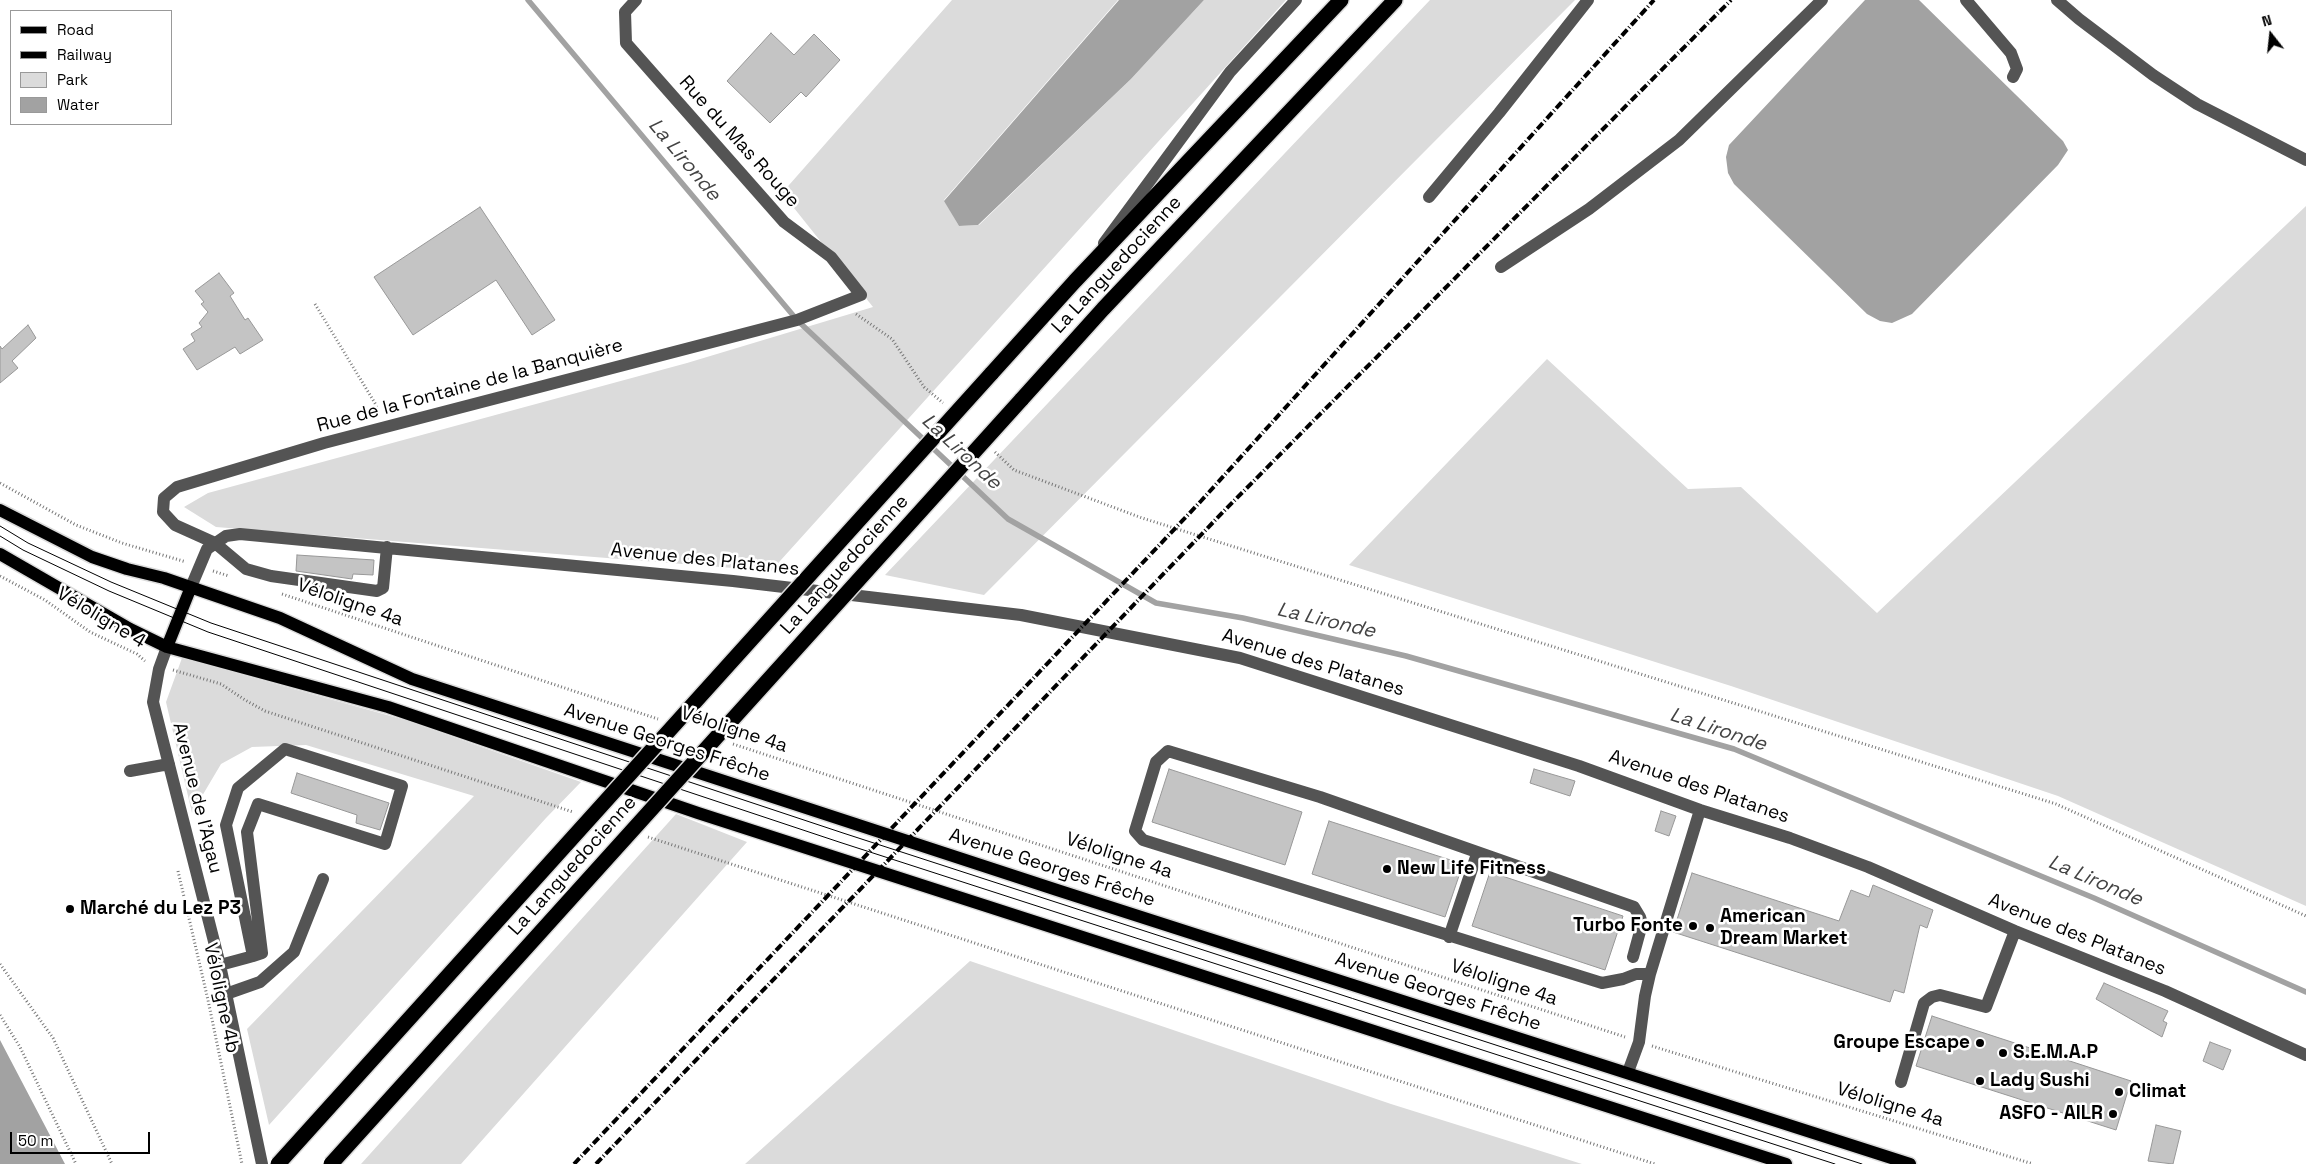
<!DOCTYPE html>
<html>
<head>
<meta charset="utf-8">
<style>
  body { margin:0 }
  #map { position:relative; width:2306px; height:1164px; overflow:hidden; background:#fff; font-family:"Space Grotesk",sans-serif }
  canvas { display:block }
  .legend { position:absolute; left:10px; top:10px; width:162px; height:115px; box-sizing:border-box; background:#fff; border:1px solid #999; margin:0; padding:6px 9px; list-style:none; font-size:15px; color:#000 }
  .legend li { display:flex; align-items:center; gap:10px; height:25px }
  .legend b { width:25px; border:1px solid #999 }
  .north { position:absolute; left:2246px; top:10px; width:50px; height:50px; -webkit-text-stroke:4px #fff; paint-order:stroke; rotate:344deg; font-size:14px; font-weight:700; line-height:20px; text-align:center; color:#000 }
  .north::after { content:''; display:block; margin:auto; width:18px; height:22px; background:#000; clip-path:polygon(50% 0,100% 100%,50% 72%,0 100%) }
  .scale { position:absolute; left:10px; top:1132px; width:140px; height:22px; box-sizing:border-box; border:2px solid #000; border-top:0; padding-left:6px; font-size:15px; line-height:18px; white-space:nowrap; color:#000; -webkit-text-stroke:4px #fff; paint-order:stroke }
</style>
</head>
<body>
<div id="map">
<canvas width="2306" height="1164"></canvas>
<ul class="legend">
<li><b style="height:6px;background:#000"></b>Road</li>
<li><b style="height:6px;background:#000"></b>Railway</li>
<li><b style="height:14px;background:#dbdbdb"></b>Park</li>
<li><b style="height:14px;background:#a2a2a2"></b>Water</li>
</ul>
<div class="north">N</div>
<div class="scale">50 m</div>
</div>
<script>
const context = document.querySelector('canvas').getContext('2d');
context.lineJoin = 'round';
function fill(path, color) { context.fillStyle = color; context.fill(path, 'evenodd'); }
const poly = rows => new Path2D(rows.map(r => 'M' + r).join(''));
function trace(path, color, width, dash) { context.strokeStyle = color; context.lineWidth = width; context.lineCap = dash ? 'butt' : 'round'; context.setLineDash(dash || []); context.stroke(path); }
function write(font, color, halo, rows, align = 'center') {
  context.font = font + ' "Space Grotesk",sans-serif'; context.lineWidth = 5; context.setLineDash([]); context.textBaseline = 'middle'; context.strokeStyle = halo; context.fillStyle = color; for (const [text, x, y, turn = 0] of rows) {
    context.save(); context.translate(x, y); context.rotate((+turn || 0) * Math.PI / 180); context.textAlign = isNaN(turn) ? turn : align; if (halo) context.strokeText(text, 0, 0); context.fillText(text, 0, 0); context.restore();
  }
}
fill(poly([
  [952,0,1118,0,944,200,959,226,979,225,1131,79,1204,0,1286,0,771,571,216,527,184,507,208,493,687,363,873,307,782,193],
  [1430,0,1575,0,984,595,885,575],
  [2306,206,2306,906,2058,796,1731,686,1349,565,1547,359,1688,489,1741,487,1877,613],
  [182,658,405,720,581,782,546,818,269,1125,247,1029,474,796,306,745,252,747,221,764,192,813,166,702],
  [676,814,747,842,461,1164,361,1164],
  [970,961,1391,1104,1582,1164,745,1164]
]), '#dbdbdb');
fill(poly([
  [1119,0,1204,0,1131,79,978,225,959,226,944,201],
  [1865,0,1919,0,2063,141,2068,150,2058,165,1912,314,1892,323,1880,321,1867,314,1734,184,1728,173,1726,157,1729,145],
  [0,1040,65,1164,0,1164]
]), '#a2a2a2');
trace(poly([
  [528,0,797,320,1008,519,1156,603,1243,618,1406,656,1734,749,2094,898,2306,992]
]), '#a2a2a2', 5.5);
const building = poly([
  [771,33,794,55,814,34,840,60,806,97,801,92,770,123,727,81,771,33],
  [480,207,555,320,532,335,496,280,413,335,374,277,480,207],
  [219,273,234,293,230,296,245,320,248,318,263,340,240,354,235,347,197,370,183,349,195,341,191,334,202,327,199,323,208,312,201,304,204,302,195,291,219,273],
  [28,325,36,338,12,361,18,368,0,383,0,346,2,349,28,325],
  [297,555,374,560,373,575,353,574,352,579,296,571,297,555],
  [1169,769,1302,812,1285,865,1152,822,1169,769],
  [1534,769,1575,781,1570,796,1530,783,1534,769],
  [297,773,389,803,380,830,356,823,357,815,291,793,297,773],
  [1661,811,1676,816,1669,836,1655,831,1661,811],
  [1329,821,1463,864,1445,917,1312,874,1329,821],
  [1490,872,1623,916,1605,970,1472,926,1490,872],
  [1692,873,1839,921,1851,890,1869,897,1873,885,1933,910,1927,928,1920,925,1904,993,1894,990,1890,1002,1673,932,1692,873],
  [2104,983,2168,1011,2163,1021,2167,1023,2162,1037,2096,999,2104,983],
  [1932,1016,2131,1081,2116,1130,1916,1066,1932,1016],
  [2210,1042,2231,1050,2223,1070,2203,1061,2210,1042],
  [2156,1125,2181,1131,2173,1164,2148,1161,2156,1125]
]);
fill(building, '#c4c4c4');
trace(building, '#989898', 1);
const major = poly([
  [0,510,92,557,127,569,164,578,280,618,412,679,1057,890,1910,1164],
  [0,554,130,629,167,647,388,707,698,813,1786,1164],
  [167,647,191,587]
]);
const highway = poly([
  [991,374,1075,281,1341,0],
  [1021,400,1103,309,1395,0]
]);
trace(major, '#dbdbdb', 15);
trace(highway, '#dbdbdb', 18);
trace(poly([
  [315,304,376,405,378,415],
  [856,314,892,339,924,387,943,403],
  [995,452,1014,470,1142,518,2056,804,2306,916],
  [0,483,76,525,122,543,186,562],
  [213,571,229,576],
  [0,576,45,600,90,632,137,654,145,661],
  [282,594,658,719],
  [173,670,221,684,245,700,265,711,573,812],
  [733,744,1625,1037],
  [648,837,1655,1164],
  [178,871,208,1000,242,1164],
  [0,964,53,1038,112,1164],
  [0,1015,20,1047,76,1164],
  [1652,1046,2033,1164]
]), '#767676', 3, [1, 2.5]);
trace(poly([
  [1966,0,2011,53,2017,69,2013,77],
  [2057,0,2079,19,2153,75,2197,104,2306,160],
  [1429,197,1499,113,1588,0],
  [1104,243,1230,72,1296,0],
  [1501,267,1589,209,1679,140,1822,0],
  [387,547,383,588,377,591,271,576,246,569,215,543,175,525,163,512,164,498,177,487,324,443,797,320,861,295,831,257,784,222,626,43,625,12,636,0],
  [191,587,207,549,226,536,240,534,733,581,1021,615,1240,658,1579,766,1700,810,1790,838,1868,867,2015,931,2165,991,2306,1055],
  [167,647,159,669,153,702,220,965,262,1164],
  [130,771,169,764],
  [1449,937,1477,854],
  [1633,957,1642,924,1640,917,1634,907,1320,797,1168,751,1156,762,1135,831,1143,840,1602,983,1623,979,1636,974,1650,974],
  [220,965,246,958,253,956,262,953,247,832,258,804,385,844,402,786,285,749,238,788,226,825,253,956],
  [226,994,260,982,294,952,323,879],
  [1628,1072,1639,1042,1645,996,1650,974,1700,810],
  [1901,1082,1924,1003,1932,997,1940,995,1986,1007,2015,931]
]), '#545454', 12);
trace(major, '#000', 12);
trace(highway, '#000', 15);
trace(poly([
  [0,526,28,543,111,582,211,623,843,833,1862,1164],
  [0,536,23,550,109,591,208,632,839,842,1835,1164]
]), '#000', 1);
trace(poly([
  [574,1164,1201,501,1654,0],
  [596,1164,1223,512,1731,0]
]), '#000', 4, [8, 2.5, 1, 2.5]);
const highwayBridge = poly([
  [278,1164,991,374],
  [331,1164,1021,400]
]);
trace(highwayBridge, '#dbdbdb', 18, []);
trace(highwayBridge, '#000', 15);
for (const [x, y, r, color] of [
  [1387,869,5,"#000"],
  [70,909,5,"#000"],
  [1693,926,5,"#000"],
  [1710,928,5,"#000"],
  [1980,1043,5,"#000"],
  [2003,1053,5,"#000"],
  [1980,1081,5,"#000"],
  [2119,1092,5,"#000"],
  [2113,1114,5,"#000"]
]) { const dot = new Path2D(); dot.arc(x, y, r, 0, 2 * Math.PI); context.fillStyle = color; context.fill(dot); trace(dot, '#fff', 2); }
write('19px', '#000', '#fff', [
  ["Rue du Mas Rouge",739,142,48],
  ["La Languedocienne",1117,265,-47],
  ["Rue de la Fontaine de la Banquière",470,386,-15],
  ["Avenue des Platanes",705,560,6],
  ["La Languedocienne",845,565,-48],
  ["Véloligne 4a",350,603,19],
  ["Véloligne 4",101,618,31],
  ["Avenue des Platanes",1313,663,17],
  ["Véloligne 4a",734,730,18],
  ["Avenue Georges Frêche",667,743,18],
  ["Avenue des Platanes",1699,787,19],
  ["Avenue de l'Agau",197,798,76],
  ["Véloligne 4a",1119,856,18],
  ["La Languedocienne",573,866,-48],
  ["Avenue Georges Frêche",1052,868,18],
  ["Avenue des Platanes",2077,935,22],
  ["Véloligne 4a",1504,983,18],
  ["Avenue Georges Frêche",1438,992,18],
  ["Véloligne 4b",221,998,78],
  ["Véloligne 4a",1890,1105,17]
]);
write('bold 19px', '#000', '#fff', [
  ["New Life Fitness",1397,869],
  ["Marché du Lez P3",80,909],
  ["American",1720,917],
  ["Dream Market",1720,939],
  ["Turbo Fonte",1683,926,"right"],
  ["Groupe Escape",1970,1043,"right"],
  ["S.E.M.A.P",2013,1053],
  ["Lady Sushi",1990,1081],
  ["Climat",2129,1092],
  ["ASFO - AILR",2103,1114,"right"]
], 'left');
write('italic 20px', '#434343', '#fff', [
  ["La Lironde",684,160,50],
  ["La Lironde",961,452,43],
  ["La Lironde",1326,621,13],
  ["La Lironde",1718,730,18],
  ["La Lironde",2095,881,23]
]);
</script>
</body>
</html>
